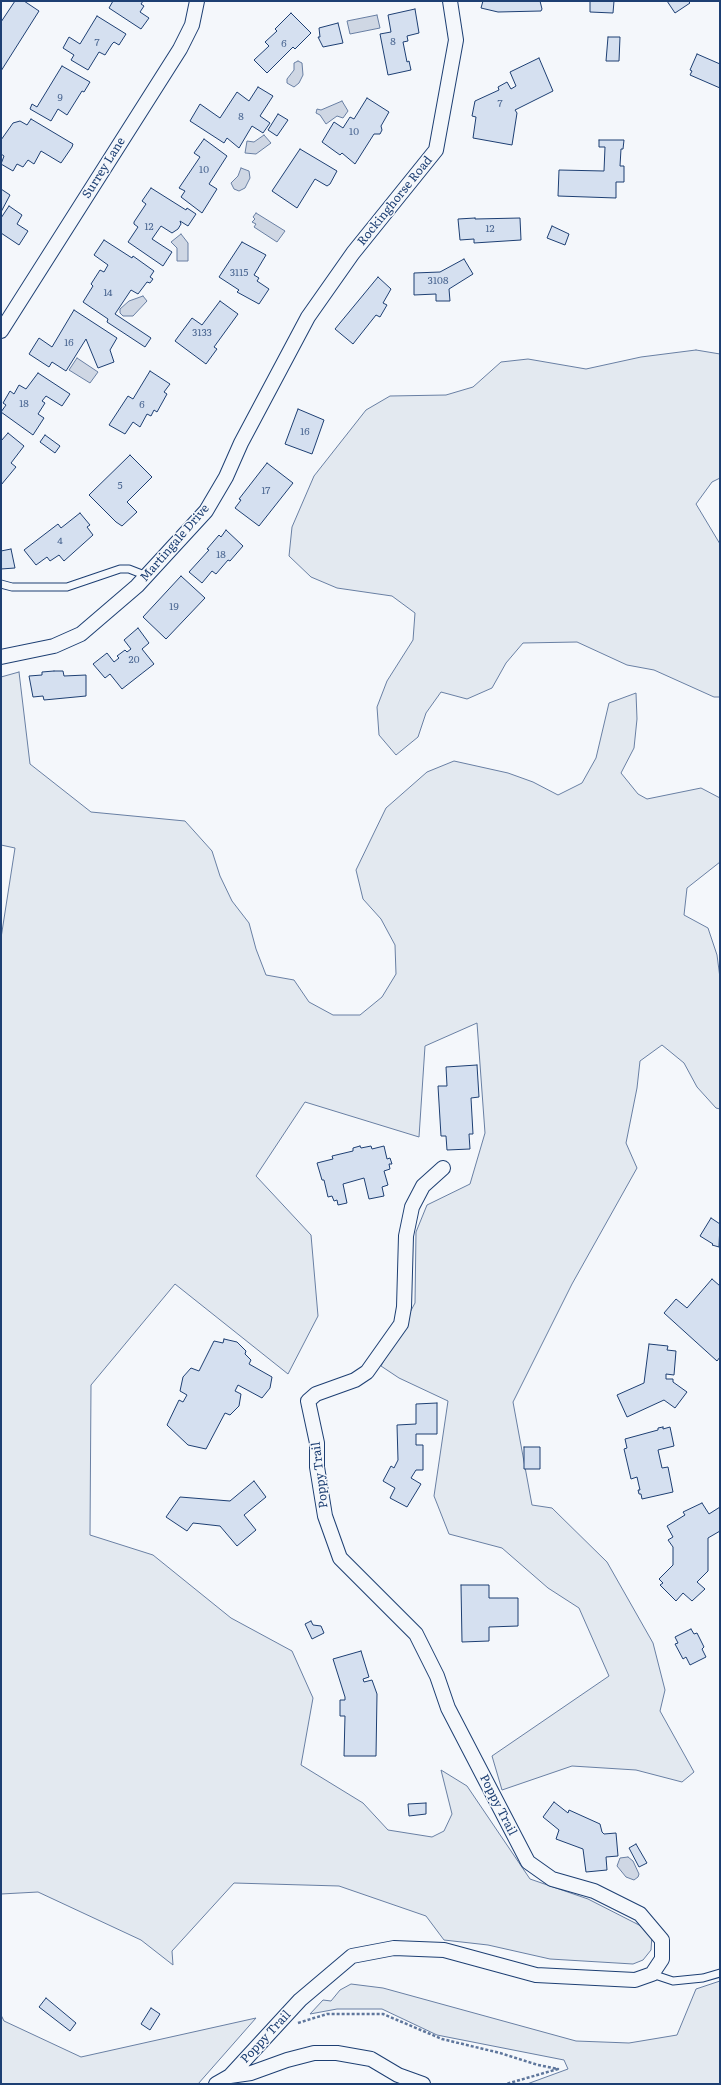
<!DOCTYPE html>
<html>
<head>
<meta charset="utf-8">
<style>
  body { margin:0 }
  #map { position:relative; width:721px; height:2085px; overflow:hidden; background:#f4f7fb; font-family:Literata,serif }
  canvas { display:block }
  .frame { position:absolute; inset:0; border:2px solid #1d3f73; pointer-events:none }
</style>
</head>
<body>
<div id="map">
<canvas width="721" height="2085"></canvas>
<div class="frame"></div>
</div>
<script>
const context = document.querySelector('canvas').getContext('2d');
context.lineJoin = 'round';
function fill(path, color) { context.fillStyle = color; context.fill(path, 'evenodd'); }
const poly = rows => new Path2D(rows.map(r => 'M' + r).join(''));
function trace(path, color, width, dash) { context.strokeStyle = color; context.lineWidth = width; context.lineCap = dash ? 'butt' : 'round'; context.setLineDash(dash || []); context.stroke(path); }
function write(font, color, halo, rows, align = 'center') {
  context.font = font + ' Literata,serif'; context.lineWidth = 3; context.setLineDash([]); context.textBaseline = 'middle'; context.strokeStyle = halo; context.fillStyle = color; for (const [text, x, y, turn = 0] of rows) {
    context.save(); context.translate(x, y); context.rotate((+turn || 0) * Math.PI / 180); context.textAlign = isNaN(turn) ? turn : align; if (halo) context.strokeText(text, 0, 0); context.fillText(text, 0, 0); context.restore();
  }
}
const green = poly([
  [696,350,720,354,720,478,712,482,696,504,720,544,720,697,714,697,654,670,627,665,577,642,523,643,506,663,492,688,467,699,441,692,426,713,418,737,396,755,379,735,377,707,387,681,413,640,415,613,392,596,337,588,311,577,289,556,292,527,314,476,366,410,390,396,446,395,473,387,501,362,528,359,586,369,641,357,696,350],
  [19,672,30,764,91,812,185,821,212,851,220,876,232,901,249,923,256,949,266,975,294,980,309,1002,333,1015,360,1015,382,997,396,974,395,945,381,919,363,899,356,870,386,808,427,772,454,761,508,773,533,782,558,795,582,783,596,758,609,703,636,693,637,719,634,748,621,773,638,794,647,799,701,788,720,798,720,862,687,888,684,915,708,928,717,955,720,978,720,1109,716,1108,697,1087,684,1063,662,1045,640,1061,637,1088,626,1143,637,1168,572,1284,513,1402,532,1505,552,1508,607,1562,653,1643,665,1690,660,1711,694,1772,682,1782,636,1770,572,1766,502,1790,492,1756,609,1676,579,1608,548,1588,502,1548,449,1534,434,1496,448,1401,399,1378,381,1366,415,1303,416,1232,427,1205,470,1184,485,1133,477,1023,425,1046,419,1137,305,1102,256,1176,311,1235,318,1316,288,1374,175,1284,91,1385,90,1535,153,1555,231,1618,292,1651,313,1698,301,1765,363,1803,388,1830,432,1837,444,1831,452,1814,441,1770,467,1786,530,1879,588,1899,639,1925,652,1935,651,1950,643,1960,633,1964,550,1959,488,1945,444,1940,426,1916,339,1886,234,1883,172,1951,173,1965,141,1940,38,1892,1,1894,1,938,15,848,1,845,1,677,19,672],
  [720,1981,720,2084,527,2084,568,2069,564,2060,437,2035,382,2009,337,2009,310,2014,323,2000,331,2001,340,1990,351,1984,383,1988,576,2041,629,2043,677,2035,696,1989,720,1981],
  [1,2015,4,2021,81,2057,256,2018,198,2084,1,2084,1,2015]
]);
fill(green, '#e3e9f0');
trace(green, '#687fa3', 1);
const water = poly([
  [377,15,380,28,350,34,347,21,377,15],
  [298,61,302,63,303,75,299,83,294,87,287,83,287,79,294,70,294,63,298,61],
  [342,101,348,111,343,118,337,116,326,124,320,115,316,113,317,109,321,110,342,101],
  [264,135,271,143,256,154,245,153,247,141,254,142,264,135],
  [241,168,249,171,250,178,245,188,239,191,234,189,231,183,238,176,241,168],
  [256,213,285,231,277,242,254,227,256,224,252,222,255,219,253,217,256,213],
  [181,234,188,243,188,261,177,261,177,248,171,242,181,234],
  [143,296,147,301,133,316,123,316,120,313,120,309,129,301,143,296],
  [77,358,98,372,90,383,69,370,77,358],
  [628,1857,633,1861,639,1874,638,1877,634,1880,626,1877,617,1866,620,1858,628,1857]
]);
fill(water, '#cfd7e4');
trace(water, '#687fa3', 1);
const building = poly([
  [15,1,24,1,39,11,1,71,1,22,15,1],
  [113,1,143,1,141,4,144,6,140,12,149,18,141,29,109,8,113,1],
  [483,1,540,1,542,9,541,11,498,12,481,8,483,1],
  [590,1,614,1,613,13,590,12,590,1],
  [667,1,688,1,690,3,675,13,667,1],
  [415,9,419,33,407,36,408,41,403,42,407,62,409,61,411,70,388,75,380,34,391,32,388,15,415,9],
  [291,13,311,33,295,49,293,47,267,73,254,60,269,46,265,42,277,31,275,29,291,13],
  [97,16,126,34,119,45,114,42,112,44,105,55,99,52,88,70,71,60,74,55,63,48,69,37,80,44,97,16],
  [338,23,343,43,323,47,318,37,320,37,319,28,338,23],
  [608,37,620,37,619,61,606,61,608,37],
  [697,54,720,64,720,88,690,75,692,71,690,70,697,54],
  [539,58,553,91,515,110,517,113,512,145,473,138,476,117,472,116,475,101,499,90,498,87,507,82,511,89,516,86,510,72,539,58],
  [62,66,90,82,84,92,82,91,67,115,58,109,51,121,30,109,32,104,37,107,62,66],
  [258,87,273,96,260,116,270,123,263,133,252,126,239,148,227,138,224,143,190,121,200,104,220,118,237,92,249,101,258,87],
  [367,98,389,112,381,126,382,130,380,134,374,134,355,164,342,153,340,155,322,142,334,122,343,128,350,117,354,119,367,98],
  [278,114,288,120,277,136,268,130,278,114],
  [31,119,73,144,72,147,61,163,41,151,34,164,28,160,23,167,17,164,13,171,1,164,4,156,1,154,1,140,13,123,20,121,27,125,31,119],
  [204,139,227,156,209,184,217,189,202,213,181,197,185,191,179,188,200,157,194,153,204,139],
  [599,140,624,140,623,149,621,149,620,166,624,166,624,182,616,182,616,198,558,196,559,170,604,171,605,147,599,147,599,140],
  [300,149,337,171,330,184,327,186,315,179,297,208,272,191,300,149],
  [151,188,186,210,187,208,196,214,188,226,180,221,181,224,178,229,172,233,161,226,152,239,172,252,163,266,128,242,138,227,134,224,134,222,146,204,142,201,151,188],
  [1,189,10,195,1,212,1,189],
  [9,206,22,215,17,224,28,231,19,245,1,233,1,218,9,206],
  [475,218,475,219,520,218,521,240,474,243,474,239,460,240,458,219,475,218],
  [552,226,569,234,565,245,547,238,552,226],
  [104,240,132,258,133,256,154,271,150,277,153,279,150,283,147,282,138,294,131,290,115,314,151,338,145,347,107,322,108,319,83,302,93,286,91,284,100,270,104,272,108,265,94,255,104,240],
  [242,242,266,255,254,275,259,278,257,281,269,289,259,304,237,292,239,290,219,277,242,242],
  [464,259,473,274,449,289,450,301,436,301,436,294,414,295,414,273,440,272,464,259],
  [378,277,391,289,383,303,387,305,380,317,376,315,353,344,335,329,378,277],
  [220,301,238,314,214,347,217,349,206,364,175,341,192,318,202,325,220,301],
  [74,310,117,338,110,350,114,362,98,368,86,339,66,371,52,362,49,367,29,354,39,338,52,347,74,310],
  [150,371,170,384,164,392,167,394,157,412,154,410,151,416,147,414,140,427,133,422,125,434,109,425,128,396,133,399,150,371],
  [38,373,70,394,62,406,46,396,42,401,45,403,38,414,44,418,33,435,1,412,6,405,3,403,10,391,14,394,19,385,26,389,38,373],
  [298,409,324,420,312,454,285,444,298,409],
  [8,433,24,446,11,463,16,467,1,485,1,441,8,433],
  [45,435,60,446,55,453,40,442,45,435],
  [130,455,152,477,127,502,137,512,122,526,116,522,89,495,130,455],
  [267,463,293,483,259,526,235,508,241,500,239,499,267,463],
  [80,513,90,525,87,527,93,535,64,561,59,555,50,561,47,557,36,565,24,550,58,524,61,528,80,513],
  [226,530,243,546,230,561,228,560,216,574,212,571,202,583,189,572,209,550,207,549,219,535,221,537,226,530],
  [11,549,15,568,1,569,1,551,11,549],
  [181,576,205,598,166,639,143,617,181,576],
  [138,628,149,643,142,649,154,664,122,689,110,674,105,678,93,664,107,653,114,662,119,658,117,656,125,650,127,652,131,649,124,640,138,628],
  [54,671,63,671,64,676,86,675,86,696,44,700,43,696,33,697,29,676,42,675,42,672,54,671],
  [477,1065,479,1097,471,1098,473,1134,469,1134,470,1149,447,1150,446,1136,441,1136,438,1086,447,1086,446,1067,477,1065],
  [360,1146,361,1148,371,1146,372,1149,384,1146,387,1159,390,1158,392,1164,389,1164,390,1169,384,1171,388,1185,382,1187,384,1196,369,1199,364,1178,343,1184,347,1203,338,1205,337,1200,334,1201,332,1196,328,1197,324,1180,322,1180,317,1163,333,1159,332,1156,353,1151,353,1148,360,1146],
  [711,1218,720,1224,719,1247,712,1245,713,1244,700,1236,711,1218],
  [712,1279,720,1286,720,1357,717,1361,664,1313,676,1299,687,1308,712,1279],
  [224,1339,237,1342,246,1351,245,1354,251,1360,249,1364,272,1377,270,1388,262,1398,238,1385,235,1391,241,1394,239,1406,230,1415,225,1413,206,1449,188,1445,167,1425,179,1400,183,1402,187,1395,180,1391,183,1377,191,1368,199,1371,214,1341,223,1343,224,1339],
  [649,1344,668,1346,667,1350,676,1351,674,1375,666,1374,666,1379,673,1379,673,1382,687,1392,675,1408,664,1400,627,1417,617,1395,644,1383,649,1344],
  [437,1403,437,1434,416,1434,416,1445,423,1445,423,1470,416,1470,411,1478,421,1484,407,1507,390,1498,395,1488,383,1481,391,1466,394,1468,398,1460,397,1425,416,1424,416,1404,437,1403],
  [663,1427,663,1429,670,1427,674,1446,658,1450,662,1468,668,1467,673,1492,642,1499,641,1494,639,1494,638,1490,640,1490,637,1477,631,1479,624,1449,627,1448,625,1439,658,1430,658,1428,663,1427],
  [524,1447,540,1447,540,1469,524,1469,524,1447],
  [254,1481,266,1497,244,1515,256,1530,237,1546,220,1526,193,1523,187,1531,166,1517,180,1497,230,1501,254,1481],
  [702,1503,709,1514,720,1507,720,1531,708,1538,708,1571,697,1582,705,1589,692,1601,683,1593,676,1601,660,1585,663,1583,659,1579,673,1565,673,1547,668,1540,673,1537,667,1526,685,1515,683,1512,702,1503],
  [461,1585,489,1585,489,1598,518,1598,518,1626,489,1627,489,1641,462,1642,461,1585],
  [311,1621,313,1625,321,1626,324,1633,312,1639,305,1624,311,1621],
  [691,1629,694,1634,697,1633,704,1647,702,1649,706,1657,690,1665,686,1657,683,1659,675,1644,678,1643,675,1637,691,1629],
  [361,1651,369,1677,363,1679,364,1682,372,1680,377,1694,376,1756,344,1756,345,1716,340,1716,340,1700,345,1700,345,1697,333,1659,361,1651],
  [554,1802,568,1813,569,1810,600,1824,602,1832,604,1834,616,1833,618,1856,606,1857,607,1870,586,1872,583,1849,556,1839,559,1830,543,1817,554,1802],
  [426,1803,426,1814,409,1816,408,1804,426,1803],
  [636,1844,647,1863,639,1867,629,1848,636,1844],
  [46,1998,76,2023,70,2031,39,2007,46,1998],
  [151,2008,160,2014,150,2030,141,2024,151,2008]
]);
fill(building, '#d5e0f0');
trace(building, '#1d3f73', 1);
const lane = poly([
  [1,584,12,587,67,587,120,569,129,569,147,576],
  [652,1974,673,1981,703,1978,720,1973]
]);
const street = poly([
  [1,331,180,49,192,25,197,1],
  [1,657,54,646,81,634,137,586,206,511,226,477,241,443,308,317,353,253,436,150,456,40,450,1],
  [230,2076,251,2073,287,2060,314,2053,337,2053,371,2059,398,2075,423,2084],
  [216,2084,230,2076,300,2000,352,1956,394,1948,444,1950,536,1975,635,1980,652,1974,662,1959,662,1940,640,1914,594,1891,552,1879,528,1862,448,1708,437,1676,416,1634,340,1558,325,1516,317,1467,317,1443,308,1401,316,1394,355,1380,367,1372,401,1324,404,1307,406,1236,412,1207,423,1186,443,1168]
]);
trace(lane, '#1d3f73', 9);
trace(street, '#1d3f73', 16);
trace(poly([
  [298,2023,327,2014,383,2014,442,2039,500,2053,538,2065,558,2069,506,2084]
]), '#5e769c', 2.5, [3, 2]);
trace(lane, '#f4f7fb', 7);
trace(street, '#f4f7fb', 14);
write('10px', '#4b6792', null, [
  ["8",393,42],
  ["7",97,43],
  ["6",284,44],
  ["9",60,98],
  ["7",500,104],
  ["8",241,117],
  ["10",354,132],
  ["10",204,170],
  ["12",149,227],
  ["12",490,229],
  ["3115",239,273],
  ["3108",438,281],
  ["14",108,293],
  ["3133",202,333],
  ["16",69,343],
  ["18",24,404],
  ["6",142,405],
  ["16",305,432],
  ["5",120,486],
  ["17",266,491],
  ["4",60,541],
  ["18",221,555],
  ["19",174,607],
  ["20",134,660]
]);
write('12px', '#1d3f73', '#f4f7fb', [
  ["Surrey Lane",104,168,-58],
  ["Rockinghorse Road",395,201,-51],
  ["Martingale Drive",175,543,-49],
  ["Poppy Trail",320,1475,-97],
  ["Poppy Trail",498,1805,63],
  ["Poppy Trail",266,2037,-47]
]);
</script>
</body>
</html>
